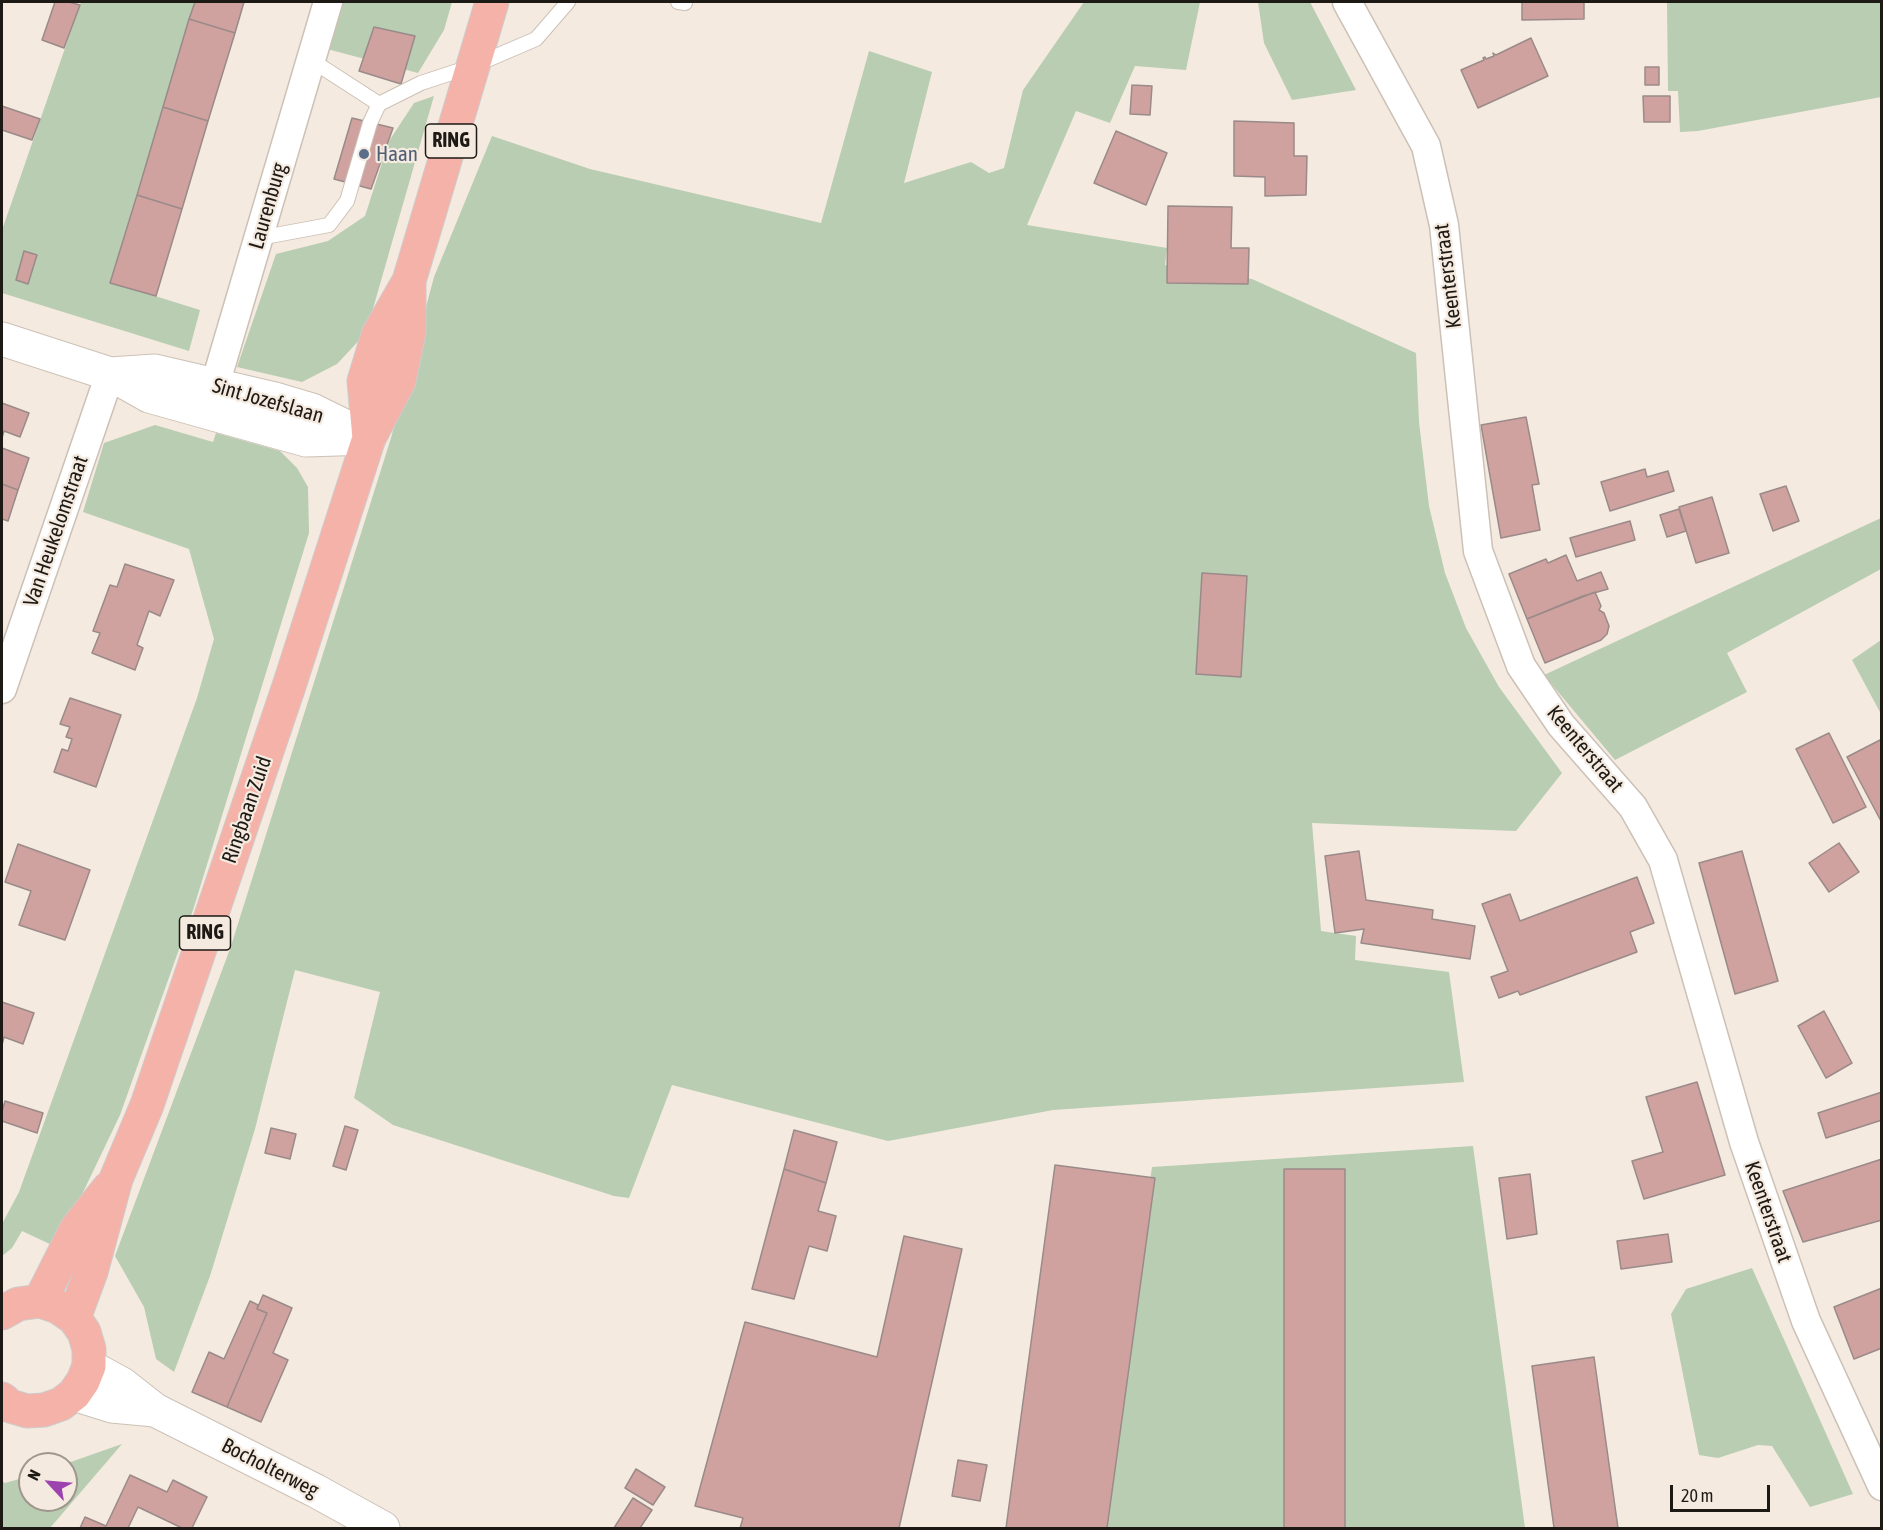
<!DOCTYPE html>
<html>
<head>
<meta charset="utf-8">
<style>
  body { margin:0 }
  #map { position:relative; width:1883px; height:1530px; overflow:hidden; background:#f5eadf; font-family:"Asap Condensed",sans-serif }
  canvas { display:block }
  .frame { position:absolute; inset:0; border:3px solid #1d1915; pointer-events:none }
  .north { position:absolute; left:18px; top:1452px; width:60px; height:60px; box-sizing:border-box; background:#f5eadf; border:2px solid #9f968e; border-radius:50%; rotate:296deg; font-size:16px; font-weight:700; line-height:24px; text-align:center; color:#1d1915 }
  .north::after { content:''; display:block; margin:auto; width:21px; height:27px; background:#9c43af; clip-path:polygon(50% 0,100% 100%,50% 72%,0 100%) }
  .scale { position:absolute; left:1670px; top:1485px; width:100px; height:27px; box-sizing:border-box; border:3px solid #1d1915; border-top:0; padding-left:8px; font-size:18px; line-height:21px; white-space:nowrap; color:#1d1915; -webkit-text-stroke:4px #f5eadf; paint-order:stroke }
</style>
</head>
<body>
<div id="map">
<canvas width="1883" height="1530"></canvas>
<div class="frame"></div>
<div class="north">N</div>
<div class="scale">20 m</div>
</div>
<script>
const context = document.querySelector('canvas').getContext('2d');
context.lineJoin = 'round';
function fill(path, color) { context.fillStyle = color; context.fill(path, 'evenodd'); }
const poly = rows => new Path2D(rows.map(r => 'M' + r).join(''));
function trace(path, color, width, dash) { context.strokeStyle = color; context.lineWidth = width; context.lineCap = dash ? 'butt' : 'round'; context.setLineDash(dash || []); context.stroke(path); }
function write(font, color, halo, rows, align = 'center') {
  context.font = font + ' "Asap Condensed",sans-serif'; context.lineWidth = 4.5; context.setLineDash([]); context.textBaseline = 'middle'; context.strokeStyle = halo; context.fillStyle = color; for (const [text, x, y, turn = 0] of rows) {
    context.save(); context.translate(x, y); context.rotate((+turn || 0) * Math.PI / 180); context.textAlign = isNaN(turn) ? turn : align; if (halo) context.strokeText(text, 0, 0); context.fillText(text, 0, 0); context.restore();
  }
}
fill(poly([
  [81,2,195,2,110,282,200,310,189,351,2,293,2,230],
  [341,2,452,2,444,30,418,73,327,49],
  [1084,2,1200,2,1186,70,1135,66,1110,123,1076,111,1027,225,1167,248,1165,265,1252,279,1416,353,1419,422,1429,506,1445,573,1466,628,1499,687,1562,773,1516,831,1312,823,1321,931,1356,936,1355,960,1449,972,1464,1082,1053,1110,888,1141,672,1085,629,1198,614,1196,393,1125,354,1098,380,992,295,970,255,1129,210,1276,174,1372,156,1359,144,1307,115,1256,230,949,391,438,434,277,492,136,590,169,821,223,869,51,932,72,904,183,971,162,989,173,1004,168,1023,90],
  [1258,2,1310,2,1356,90,1292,100,1264,43],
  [1667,2,1881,2,1881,97,1698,131,1680,132,1678,91,1668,91],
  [434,96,366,333,337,364,302,382,237,367,276,254,328,241,365,216,389,141,414,103],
  [155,425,213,442,216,433,280,451,297,468,308,487,309,533,193,910,120,1115,76,1207,54,1246,22,1231,12,1248,2,1256,2,1224,19,1192,45,1120,197,698,214,639,189,549,83,512,104,443],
  [1881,518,1881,569,1727,653,1747,692,1615,760,1544,675],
  [1881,640,1881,714,1852,660],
  [1473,1146,1525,1528,1102,1528,1152,1167],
  [1752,1268,1853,1494,1810,1507,1772,1446,1758,1445,1718,1458,1699,1455,1671,1314,1686,1289],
  [122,1444,50,1528,2,1528,2,1481,5,1483,30,1476,30,1500,66,1500,65,1464]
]), '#b8cdb2');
const building = poly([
  [55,2,69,2,80,5,64,48,42,40,55,2],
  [195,2,244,2,235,33,189,19,195,2],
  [1522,2,1584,2,1584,19,1522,20,1522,2],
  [189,19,235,33,208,121,163,107,189,19],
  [374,27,415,36,401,84,359,71,374,27],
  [1531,38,1548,76,1478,108,1461,70,1484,60,1483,58,1485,57,1486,59,1494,56,1493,53,1496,55,1531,38],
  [1645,67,1659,67,1659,85,1645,85,1645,67],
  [1132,85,1152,86,1150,115,1130,114,1132,85],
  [1643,96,1670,96,1670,122,1644,122,1643,96],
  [2,106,40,119,32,140,2,130,2,106],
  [163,107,208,121,182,209,137,195,163,107],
  [352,118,393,128,371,189,334,179,352,118],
  [1234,121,1294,123,1294,156,1307,156,1306,195,1265,196,1265,177,1234,176,1234,121],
  [1116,131,1167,153,1146,205,1094,183,1116,131],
  [137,195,182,209,156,296,110,283,137,195],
  [1168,206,1232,207,1231,248,1249,248,1248,284,1167,283,1168,206],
  [24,251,37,255,28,284,16,280,24,251],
  [2,403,29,413,20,437,4,431,2,438,2,403],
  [1526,417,1539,484,1532,485,1540,530,1501,538,1481,425,1526,417],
  [2,448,29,458,18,490,2,484,2,448],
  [1645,469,1647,477,1668,471,1674,491,1610,511,1601,482,1645,469],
  [2,484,18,490,8,521,2,519,2,484],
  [1786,486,1799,521,1773,531,1760,494,1786,486],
  [1712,497,1729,553,1696,563,1679,507,1712,497],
  [1679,509,1686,531,1667,537,1660,515,1679,509],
  [1630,521,1635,540,1576,557,1570,538,1630,521],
  [1566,555,1577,581,1601,572,1608,589,1583,596,1527,619,1509,574,1546,559,1548,563,1566,555],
  [125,564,174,580,160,616,149,611,137,645,143,648,135,670,92,653,100,633,93,631,110,585,117,587,125,564],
  [1202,573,1247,576,1241,677,1196,674,1202,573],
  [1595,592,1601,606,1599,610,1604,613,1609,626,1607,634,1601,640,1545,663,1527,619,1595,592],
  [70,698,121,715,96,787,54,772,62,749,68,751,72,739,66,737,70,727,60,724,70,698],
  [1829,733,1866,807,1833,823,1796,749,1829,733],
  [1882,739,1882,823,1847,757,1882,739],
  [1839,843,1859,872,1829,892,1809,863,1839,843],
  [18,844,90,870,65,940,19,925,31,891,5,882,18,844],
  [1359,851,1366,900,1433,910,1432,919,1475,926,1470,959,1361,943,1364,929,1335,933,1325,856,1359,851],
  [1742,851,1778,981,1735,994,1699,863,1742,851],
  [1637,877,1654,923,1630,932,1637,952,1520,995,1518,991,1499,998,1491,977,1508,971,1482,904,1510,894,1520,921,1637,877],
  [2,1002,34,1013,23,1044,4,1037,2,1045,2,1002],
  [1824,1011,1852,1063,1826,1078,1798,1026,1824,1011],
  [1697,1082,1725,1175,1644,1199,1632,1161,1663,1152,1646,1097,1697,1082],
  [1882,1092,1882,1120,1826,1138,1818,1113,1882,1092],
  [5,1101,43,1113,37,1133,2,1121,2,1111,5,1101],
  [345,1126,358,1130,346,1170,333,1166,345,1126],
  [271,1128,296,1134,290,1159,265,1153,271,1128],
  [794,1130,837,1142,826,1183,784,1169,794,1130],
  [1882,1159,1882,1220,1803,1242,1783,1191,1882,1159],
  [1055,1165,1155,1178,1107,1528,1006,1528,1055,1165],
  [784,1169,826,1183,818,1211,836,1216,827,1251,809,1246,794,1299,752,1289,784,1169],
  [1284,1169,1345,1169,1345,1528,1284,1528,1284,1169],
  [1530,1174,1537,1234,1507,1239,1499,1178,1530,1174],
  [1668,1234,1672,1262,1621,1269,1617,1241,1668,1234],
  [904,1236,962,1249,899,1528,740,1528,743,1518,695,1506,745,1322,877,1357,904,1236],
  [1882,1288,1882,1348,1854,1359,1834,1307,1882,1288],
  [263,1295,292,1308,273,1353,288,1360,261,1422,227,1407,267,1313,257,1309,263,1295],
  [250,1301,258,1305,257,1309,267,1313,227,1407,192,1392,209,1352,224,1359,250,1301],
  [1594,1357,1618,1528,1554,1528,1532,1366,1594,1357],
  [958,1460,987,1465,980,1501,952,1496,958,1460],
  [636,1469,665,1487,653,1505,625,1488,636,1469],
  [130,1475,167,1492,173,1480,207,1497,192,1528,182,1528,138,1507,128,1528,80,1528,85,1517,106,1526,130,1475],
  [633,1498,652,1510,640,1528,614,1528,633,1498]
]);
fill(building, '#cfa29f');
trace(building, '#9a8a89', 1.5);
const service = poly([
  [678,2,685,3,685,2],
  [379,104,421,83,473,66,536,39,568,2],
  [259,238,329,225,347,201,370,123,379,104,311,60]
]);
const minor = poly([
  [1347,2,1426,146,1444,225,1478,551,1521,666,1561,725,1633,807,1663,860,1744,1142,1806,1321,1882,1486],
  [211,407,215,385,328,2],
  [2,689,110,374]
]);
const tertiary = poly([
  [2,339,110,374,149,396,306,440,369,438],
  [110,374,155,371,275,399,312,410,365,436],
  [89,1366,122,1384,155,1410,316,1491,383,1528],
  [74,1394,112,1406,155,1410]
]);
const primary = poly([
  [369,438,364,381,378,335,409,281,492,2],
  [40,1301,77,1228,109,1188],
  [2,1313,18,1304,40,1301,58,1307,74,1318,84,1332,89,1349,89,1366,83,1381,74,1394,61,1404,44,1410,27,1411,10,1406,2,1399],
  [74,1318,91,1272,116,1179,147,1105,289,686,369,438,399,381,409,332,409,281]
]);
trace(service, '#ccc1b6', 16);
trace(minor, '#ccc1b6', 31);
trace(tertiary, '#ccc1b6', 35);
trace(primary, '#cdcccc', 35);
trace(service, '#fff', 14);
trace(minor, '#fff', 28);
trace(tertiary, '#fff', 33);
trace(primary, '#f4b2a9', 33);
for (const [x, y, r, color] of [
  [364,154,6,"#5c6f8a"]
]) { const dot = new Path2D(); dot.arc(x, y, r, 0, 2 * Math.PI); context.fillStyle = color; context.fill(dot); trace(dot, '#f5eadf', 2); }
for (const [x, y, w] of [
  [451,141,51],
  [205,933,51]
]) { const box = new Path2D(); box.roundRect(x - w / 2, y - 17, w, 34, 4.5); context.fillStyle = '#f5eadf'; context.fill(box); trace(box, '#1d1915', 1.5); }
write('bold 20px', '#1d1915', null, [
  ["RING",451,141],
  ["RING",205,933]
]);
write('21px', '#4e5e75', '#f5eadf', [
  ["Haan",376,154]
], 'left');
write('21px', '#1d1915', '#f5eadf', [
  ["Laurenburg",268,206,-74],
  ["Keenterstraat",1448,276,-97],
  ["Sint Jozefslaan",268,401,16],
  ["Van Heukelomstraat",56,531,-71],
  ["Keenterstraat",1585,749,50],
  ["Ringbaan Zuid",247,810,-71],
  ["Keenterstraat",1768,1212,71],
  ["Bocholterweg",270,1468,27]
]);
</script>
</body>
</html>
